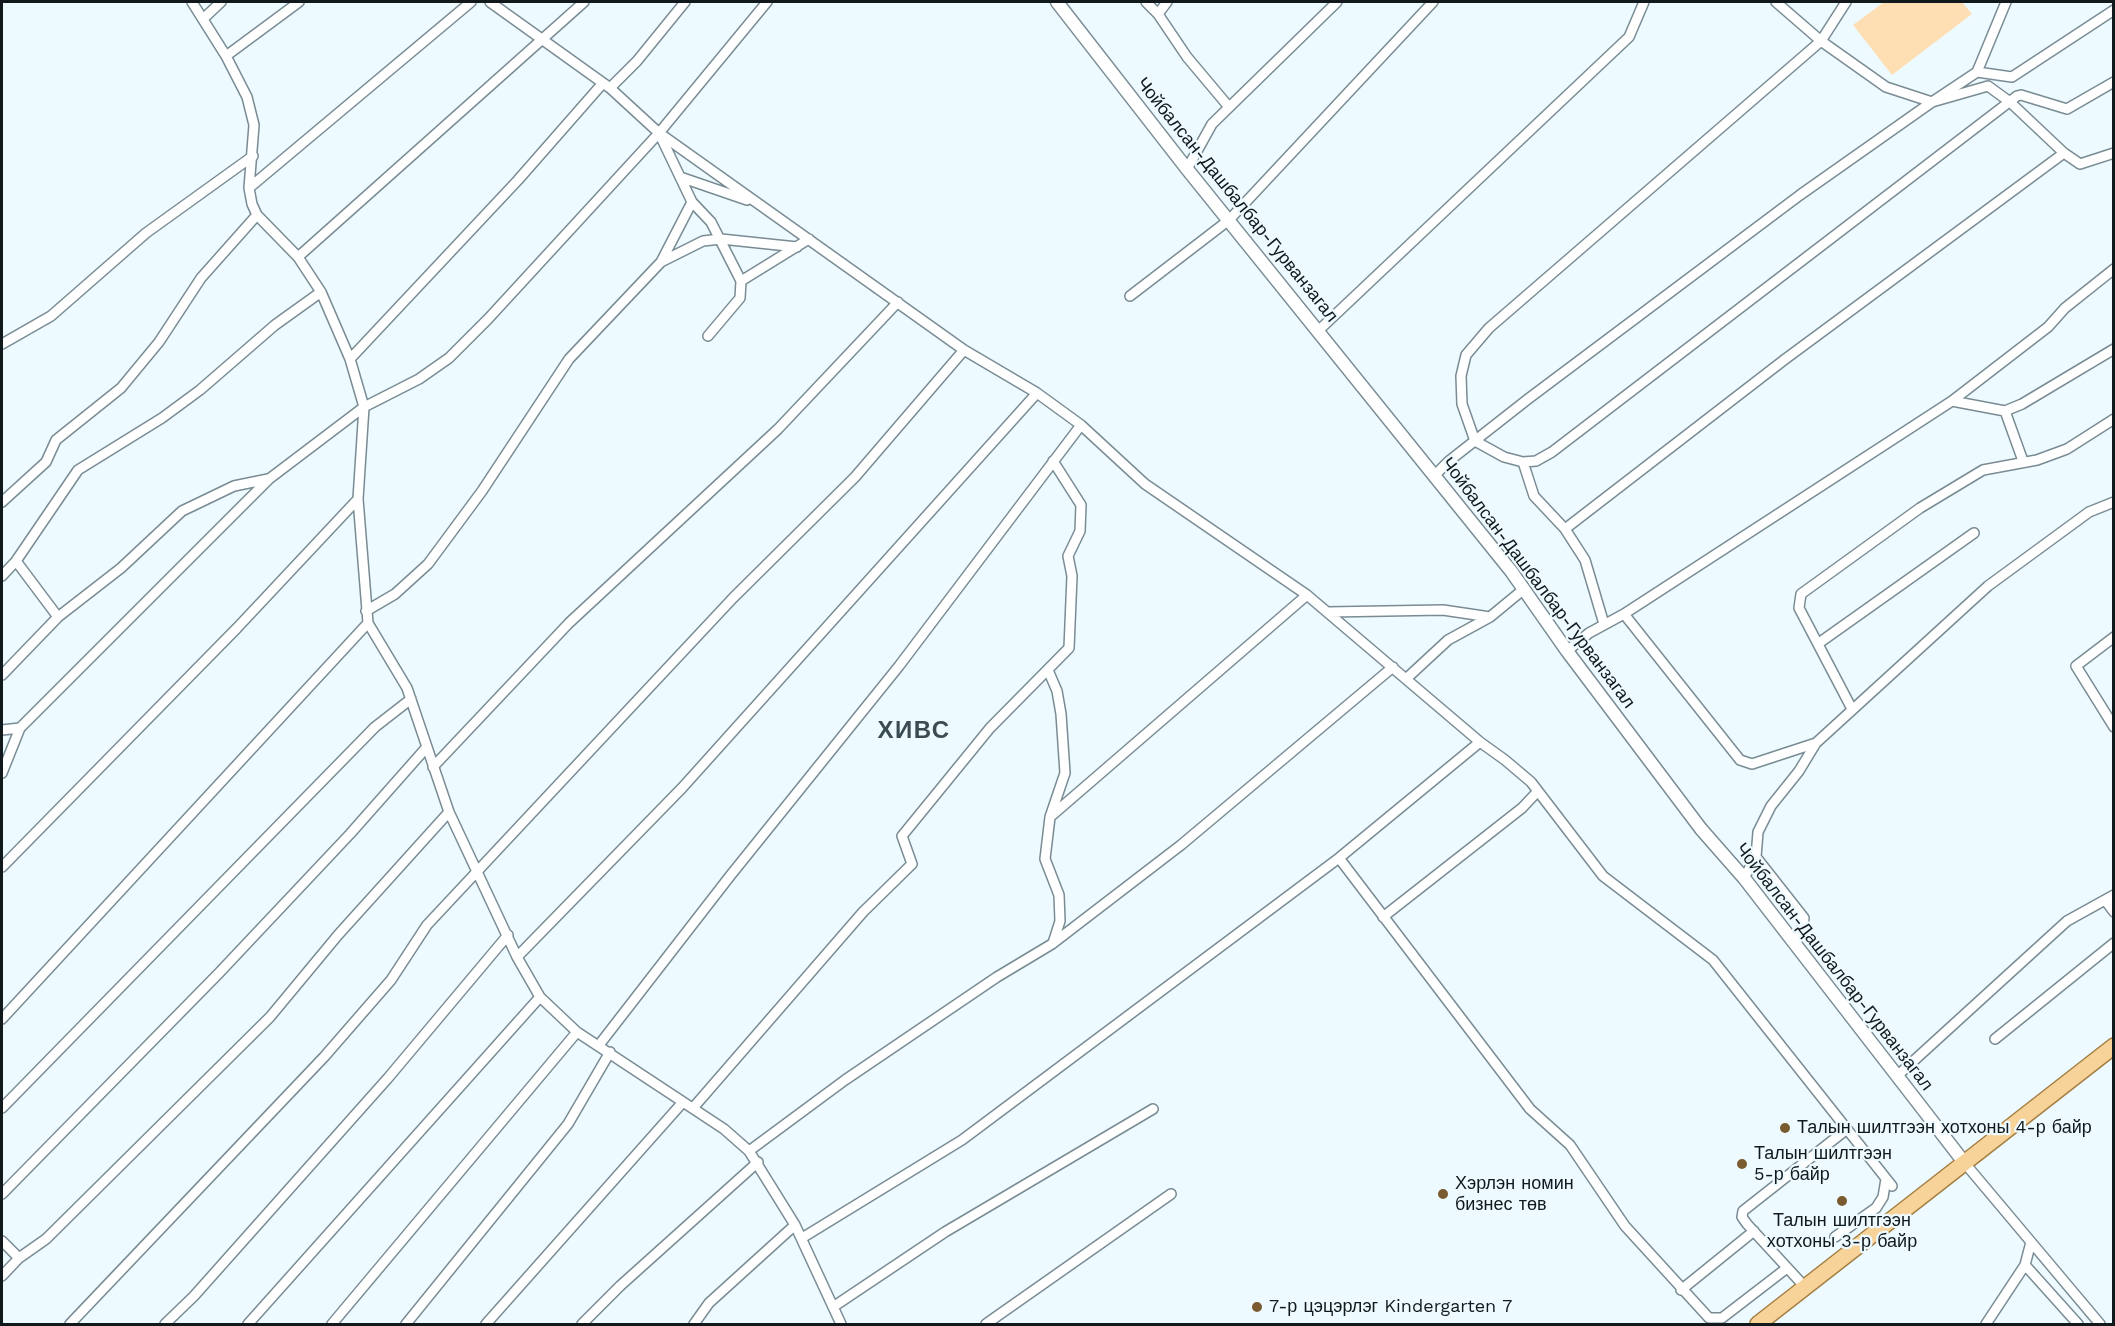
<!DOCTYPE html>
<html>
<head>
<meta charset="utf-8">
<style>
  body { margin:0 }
  #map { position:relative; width:2115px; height:1326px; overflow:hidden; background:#edfaff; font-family:"Work Sans",sans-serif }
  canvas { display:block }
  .frame { position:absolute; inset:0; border:3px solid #12191c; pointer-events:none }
</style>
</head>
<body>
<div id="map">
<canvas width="2115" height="1326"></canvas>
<div class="frame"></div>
</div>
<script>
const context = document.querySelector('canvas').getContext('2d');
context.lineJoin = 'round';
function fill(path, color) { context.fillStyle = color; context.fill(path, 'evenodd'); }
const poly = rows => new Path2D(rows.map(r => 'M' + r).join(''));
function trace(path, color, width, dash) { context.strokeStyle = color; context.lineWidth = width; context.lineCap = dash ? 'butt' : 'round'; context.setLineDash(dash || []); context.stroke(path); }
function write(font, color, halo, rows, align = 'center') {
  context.font = font + ' "Work Sans",sans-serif'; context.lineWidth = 4.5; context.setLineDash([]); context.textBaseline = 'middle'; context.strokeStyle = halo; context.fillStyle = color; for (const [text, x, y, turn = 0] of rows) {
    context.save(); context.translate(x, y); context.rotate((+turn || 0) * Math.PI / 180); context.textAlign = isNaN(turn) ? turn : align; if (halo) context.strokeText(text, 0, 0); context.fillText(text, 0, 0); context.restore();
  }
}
fill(poly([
  [1884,2,1962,2,1972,14,1892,75,1853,25]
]), '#fedfb4');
const minor = poly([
  [192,2,226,56,247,97,254,125,249,188,252,204,257,215,298,257,321,292,350,359,364,407,358,499,368,623,407,688,449,812,517,957,540,997,577,1032,724,1129,749,1151,795,1225,841,1324],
  [490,2,610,88,659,133,692,202,711,222,741,281,740,298,708,336],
  [1146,2,1158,14,1187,57,1229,107],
  [1776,2,1821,41,1886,87,1932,102,1988,86,2010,102,2064,153,2080,164,2114,153],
  [1846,2,1821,41,1489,328,1466,355,1461,376,1462,404,1475,441,1504,457,1523,462,1536,461,1552,452,2017,96,2021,95,2067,109,2114,82],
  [1158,14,1167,2],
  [203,19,221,2],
  [226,56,299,2],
  [1977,72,2006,2],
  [610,88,637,61,685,2],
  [659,133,964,350,1037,393,1081,425,1145,484,1307,595,1480,742,1505,760,1531,782,1603,876,1713,960,1892,1186],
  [1187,169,1212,124,1337,2],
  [680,177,747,200],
  [249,188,471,2],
  [298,257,584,2],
  [661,262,703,241,721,239,797,247],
  [741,281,809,239],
  [1130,296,1229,220,1433,2],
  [1318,331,1629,37,1644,2],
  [2,344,51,316,146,233,253,156],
  [350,359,518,180,603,83],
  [1952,401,2048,327,2065,308,2114,269],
  [2005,411,2023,461],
  [1523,462,1534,496,1565,529,1585,560,1604,624],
  [1435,475,1449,461,1528,399,1800,195,1932,102,1977,72,2012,77,2114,10],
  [2,502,46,462,56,440,121,388,159,342,201,278,257,215],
  [1565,529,1784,360,2064,153],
  [16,561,78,470,162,418,200,390,275,325,321,292],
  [2,576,16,561,58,617],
  [366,611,395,594,428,564,482,491,569,359,661,262,692,202],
  [1328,612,1443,610,1490,617,1524,589],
  [1624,614,1740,760,1752,764,1816,743,1988,586,2089,512,2114,502],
  [2114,637,2076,666,2114,727],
  [1819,643,1974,533],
  [1567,651,1589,633,1624,614,1952,401,2005,411,2022,404,2114,349],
  [1048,670,1057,691,1061,714,1065,773,1050,817,1045,859,1059,895,1060,921,1053,943],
  [2,675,58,617,121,568,182,511,234,486,268,479],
  [1407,678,1448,640,1490,617],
  [1852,709,1799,608,1801,594,1920,508,1983,470,2037,460,2067,449,2114,419],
  [2,730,20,728],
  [433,767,569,623,778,429,898,302],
  [2,773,20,728,269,479,364,407,419,379,449,358,488,319,659,133,767,2],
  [1050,817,1307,595],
  [1756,857,1804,918,1803,926,1794,942],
  [1339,858,1530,1109,1570,1145,1625,1226,1709,1318,1722,1318,1787,1268],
  [2,867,237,628,358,499],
  [1744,878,1756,857,1758,832,1771,806,1799,771,1816,743],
  [2105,900,2114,912],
  [1383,917,1522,808,1538,791],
  [517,957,682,788,1037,393],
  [2,1019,368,623],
  [1995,1039,2114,943],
  [599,1045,730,876,899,666,1081,425],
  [1897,1076,2067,921,2114,895],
  [2,1108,375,727,411,699],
  [693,1108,863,912,912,864,902,836,990,728,1069,648,1072,576,1068,556,1080,531,1081,505,1053,461],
  [749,1151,845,1080,997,977,1052,944,1181,845,1393,667],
  [1963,1161,2100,1324],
  [2,1194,219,973,350,834,426,748],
  [1835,1237,1876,1208,1883,1197,1886,1179],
  [802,1238,962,1140,1339,858,1480,742],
  [2,1241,19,1258],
  [2025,1265,2078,1324],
  [2,1276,19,1258,46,1239,270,1017,338,935,449,812],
  [1805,1287,1747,1224,1742,1217,1743,1211,1847,1129],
  [1681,1290,1754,1231],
  [833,1307,945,1232,1153,1109],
  [70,1324,324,1057,391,980,427,925,733,598,855,477,964,350],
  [165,1324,194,1296,388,1078,508,935],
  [248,1324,540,997],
  [332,1324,577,1032],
  [406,1324,568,1124,610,1052],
  [486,1324,683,1102],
  [582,1324,620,1286,758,1162],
  [694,1324,709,1303,795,1225],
  [986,1324,1171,1194],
  [1986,1324,2025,1265,2031,1242]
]);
const tertiary = poly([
  [1057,2,1187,169,1511,571,1567,651,1701,829,1744,878,1963,1161]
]);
const primary = poly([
  [1758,1324,2114,1046]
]);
trace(minor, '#798c94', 12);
trace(tertiary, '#798c94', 15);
trace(primary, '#a47e41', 18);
trace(minor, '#fff', 9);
trace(tertiary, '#fff', 12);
trace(primary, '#f8d399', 15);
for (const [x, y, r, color] of [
  [1785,1128,6,"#795b2f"],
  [1742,1164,6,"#795b2f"],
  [1443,1194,6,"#795b2f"],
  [1842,1201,6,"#795b2f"],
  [1257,1307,6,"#795b2f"]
]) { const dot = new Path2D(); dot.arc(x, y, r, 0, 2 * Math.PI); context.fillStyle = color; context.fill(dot); trace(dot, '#edfaff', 2); }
write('18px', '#12191c', '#edfaff', [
  ["Чойбалсан-Дашбалбар-Гурванзагал",1237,200,51],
  ["Чойбалсан-Дашбалбар-Гурванзагал",1538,583,53],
  ["Чойбалсан-Дашбалбар-Гурванзагал",1834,967,52]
]);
write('18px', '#12191c', '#edfaff', [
  ["Талын шилтгээн хотхоны 4-р байр",1797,1128],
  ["Талын шилтгээн",1754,1154],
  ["5-р байр",1754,1175],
  ["Хэрлэн номин",1455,1184],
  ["бизнес төв",1455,1205],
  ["Талын шилтгээн",1842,1221,"center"],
  ["хотхоны 3-р байр",1842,1242,"center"],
  ["7-р цэцэрлэг Kindergarten 7",1269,1307]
], 'left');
context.letterSpacing = '1.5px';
write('bold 24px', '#3a4b52', '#edfaff', [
  ["ХИВС",914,731]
]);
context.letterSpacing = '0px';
</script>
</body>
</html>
